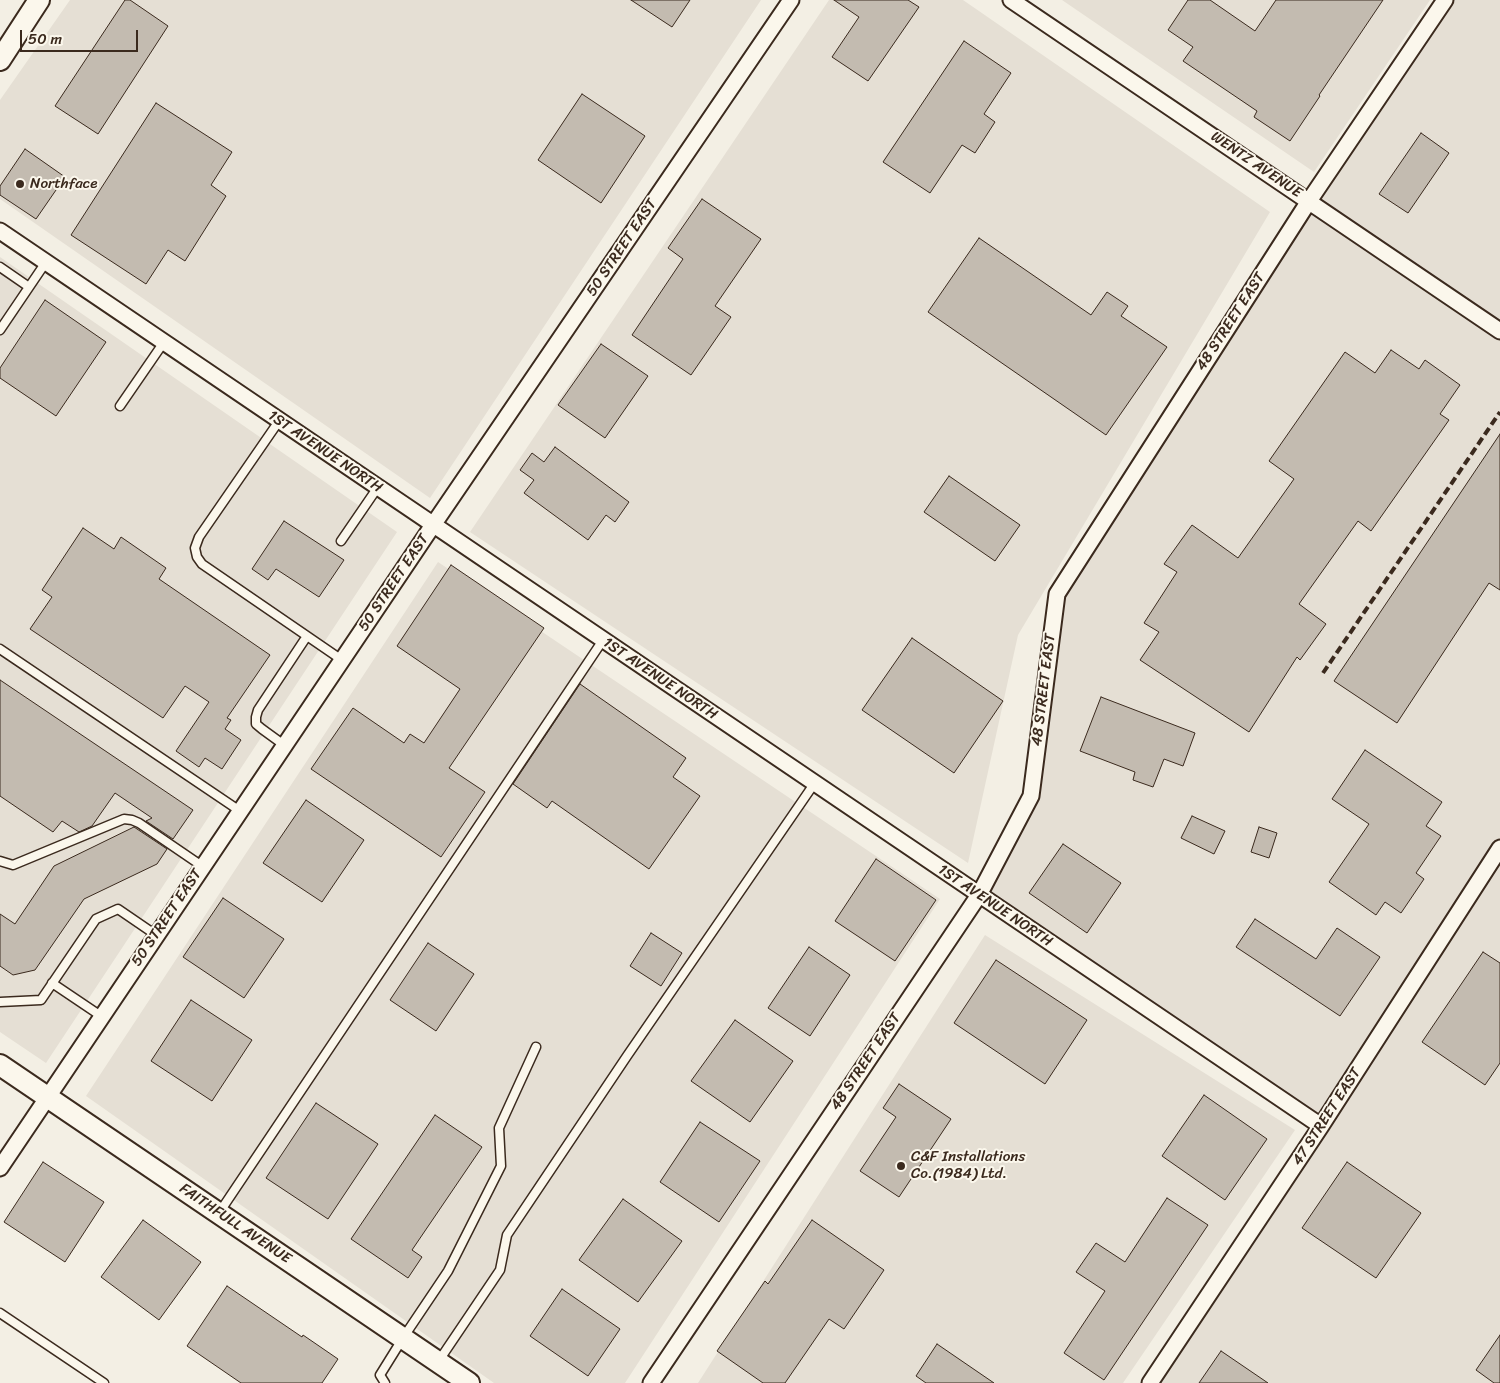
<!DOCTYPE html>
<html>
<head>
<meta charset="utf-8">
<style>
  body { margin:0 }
  #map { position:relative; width:1500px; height:1383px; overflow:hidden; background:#f3efe4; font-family:Sriracha,sans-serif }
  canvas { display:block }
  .scale { position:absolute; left:20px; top:30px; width:118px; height:22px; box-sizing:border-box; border:2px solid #3b2a1e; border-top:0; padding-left:6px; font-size:15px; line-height:18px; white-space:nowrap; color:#3b2a1e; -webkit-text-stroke:4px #fbf7ec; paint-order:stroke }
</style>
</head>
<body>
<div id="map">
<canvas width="1500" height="1383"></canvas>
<div class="scale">50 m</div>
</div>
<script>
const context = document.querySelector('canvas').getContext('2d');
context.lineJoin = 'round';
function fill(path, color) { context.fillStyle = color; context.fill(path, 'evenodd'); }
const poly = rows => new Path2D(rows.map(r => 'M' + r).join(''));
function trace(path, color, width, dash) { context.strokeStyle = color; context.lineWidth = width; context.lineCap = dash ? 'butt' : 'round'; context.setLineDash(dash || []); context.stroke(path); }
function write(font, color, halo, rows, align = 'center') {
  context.font = font + ' Sriracha,sans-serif'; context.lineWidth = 4; context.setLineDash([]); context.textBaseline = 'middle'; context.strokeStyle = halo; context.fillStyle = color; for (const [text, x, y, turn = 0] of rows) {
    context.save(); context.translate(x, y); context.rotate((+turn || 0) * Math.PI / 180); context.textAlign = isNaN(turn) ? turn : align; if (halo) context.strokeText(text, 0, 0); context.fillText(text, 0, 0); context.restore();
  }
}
fill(poly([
  [70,0,761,0,430,498,0,199,0,100],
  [829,0,963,0,1270,212,1018,635,968,863,470,532],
  [1062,0,1430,0,1314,172],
  [1445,0,1500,0,1500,1383,1150,1383,1321,1126,979,895,1031,796,1057,594],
  [0,257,397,532,46,1063,0,1032],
  [438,562,940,899,625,1383,494,1383,86,1096],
  [985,935,1295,1130,1123,1383,698,1383]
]), '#e5dfd4');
const building = poly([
  [125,0,130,0,168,26,98,134,55,106,125,0],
  [631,0,690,0,672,27,631,0],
  [834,0,908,0,919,7,868,81,832,57,859,17,834,0],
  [1188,0,1210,0,1255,31,1276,0,1383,0,1319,95,1320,96,1290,141,1254,117,1257,111,1183,61,1193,47,1168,30,1188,0],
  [964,41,1011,73,984,114,995,122,975,153,962,145,930,193,883,162,964,41],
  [582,94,645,136,601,203,538,160,582,94],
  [156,103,232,152,211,185,226,196,185,261,168,250,146,284,71,235,156,103],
  [1421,133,1449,153,1408,213,1379,194,1421,133],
  [25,149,65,177,36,219,0,195,0,186,25,149],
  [702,199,761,239,715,306,731,317,691,375,632,335,683,259,668,248,702,199],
  [979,238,1091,315,1107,292,1128,306,1121,316,1167,347,1106,435,928,312,979,238],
  [45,300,106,342,56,416,0,378,0,368,45,300],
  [601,344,648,376,605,438,558,405,601,344],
  [1391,350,1419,369,1425,360,1460,385,1440,414,1449,420,1371,531,1358,521,1299,604,1326,624,1300,660,1297,657,1249,732,1140,660,1159,632,1144,623,1177,572,1164,564,1192,525,1238,558,1294,479,1269,461,1345,352,1375,373,1391,350],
  [1500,434,1500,590,1489,583,1397,723,1334,681,1500,434],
  [555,447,629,502,615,522,606,515,588,540,524,493,534,480,520,470,532,453,544,462,555,447],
  [949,476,1020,525,995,561,924,512,949,476],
  [284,521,344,560,319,597,276,569,268,580,252,569,284,521],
  [83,528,114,549,121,537,166,568,159,579,270,655,227,718,231,720,225,729,241,740,222,769,205,758,199,767,176,751,209,702,185,686,163,718,30,629,52,597,42,590,83,528],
  [451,565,544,628,449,768,485,792,441,857,311,769,353,708,404,743,410,734,424,743,460,689,397,646,451,565],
  [912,638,1003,701,954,773,862,710,912,638],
  [0,680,193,810,173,839,146,821,152,818,115,793,92,826,79,832,62,821,53,832,0,796,0,680],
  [580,684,686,758,673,777,700,796,649,869,552,801,547,808,513,784,580,684],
  [1101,697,1195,733,1183,766,1164,759,1153,787,1133,780,1135,772,1080,751,1101,697],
  [1365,750,1442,802,1426,826,1441,836,1416,873,1424,879,1401,913,1385,902,1376,915,1329,882,1369,824,1332,799,1365,750],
  [306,800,364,840,322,902,263,863,306,800],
  [1192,816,1225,831,1214,854,1181,838,1192,816],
  [134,827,167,849,157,864,84,899,35,970,13,975,0,966,0,914,15,924,54,866,134,827],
  [1259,827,1277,833,1269,858,1251,852,1259,827],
  [1063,844,1121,883,1087,933,1029,893,1063,844],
  [876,859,936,900,895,961,835,921,876,859],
  [223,898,284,939,244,998,183,957,223,898],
  [1255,919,1316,959,1337,928,1380,957,1340,1016,1236,947,1255,919],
  [651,933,682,953,661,986,630,966,651,933],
  [428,943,474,974,436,1031,390,1000,428,943],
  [809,947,850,975,810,1036,768,1008,809,947],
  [1483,952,1500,963,1500,1063,1485,1085,1422,1042,1483,952],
  [996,960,1087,1020,1045,1084,954,1023,996,960],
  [191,1000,252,1040,212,1101,151,1061,191,1000],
  [735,1020,793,1061,750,1122,691,1081,735,1020],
  [899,1084,951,1119,899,1197,860,1171,896,1117,883,1108,899,1084],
  [1204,1095,1267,1139,1225,1200,1162,1156,1204,1095],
  [316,1103,378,1144,328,1219,266,1178,316,1103],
  [435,1115,482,1147,412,1250,422,1257,408,1278,351,1239,435,1115],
  [700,1122,760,1161,719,1222,660,1182,700,1122],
  [43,1162,104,1202,65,1262,4,1222,43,1162],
  [1347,1162,1421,1213,1376,1278,1302,1228,1347,1162],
  [1167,1198,1208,1225,1104,1380,1064,1353,1105,1291,1076,1272,1096,1243,1125,1262,1167,1198],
  [623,1199,682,1241,638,1302,579,1260,623,1199],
  [143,1220,201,1262,159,1320,101,1277,143,1220],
  [812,1220,884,1270,844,1329,829,1319,785,1383,763,1383,717,1351,765,1281,768,1284,812,1220],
  [227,1286,302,1337,303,1335,338,1359,322,1383,241,1383,187,1346,227,1286],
  [562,1289,620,1329,588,1376,530,1336,562,1289],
  [1500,1335,1500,1383,1494,1383,1476,1370,1500,1335],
  [937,1344,994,1383,926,1383,916,1376,937,1344],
  [1221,1351,1268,1383,1199,1383,1221,1351]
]);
fill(building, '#c3bbb0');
trace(building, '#3b2a1e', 1);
const lane = poly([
  [0,267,29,287],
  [0,330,46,262],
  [120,406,164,342],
  [279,421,199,537,195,548,197,557,202,564,342,660],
  [341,541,378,487],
  [0,649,240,811],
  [284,745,262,729,256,724,256,717,258,710,307,636],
  [0,861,13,865,124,819,132,820,139,823,202,866],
  [52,983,101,1016],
  [0,1002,41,1000,96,919,118,909,156,935],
  [219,1213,603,640],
  [0,1313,104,1383],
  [438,1362,500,1270,507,1235,627,1056,814,784],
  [385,1383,380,1375,403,1338,448,1271,501,1166,499,1128,536,1047]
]);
const street = poly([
  [1011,0,1500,331],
  [0,231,1321,1126],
  [0,1168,433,525,791,0],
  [651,1383,979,895,1031,796,1057,594,1309,201,1445,0],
  [1150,1383,1321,1126,1500,848]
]);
const secondary = poly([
  [0,60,39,0],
  [0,1065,469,1383]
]);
trace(lane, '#3b2a1e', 11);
trace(street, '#3b2a1e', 19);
trace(secondary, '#3b2a1e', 24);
trace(lane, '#fbf7ec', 8);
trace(street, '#fbf7ec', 15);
trace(secondary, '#fbf7ec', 20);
trace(poly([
  [1323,673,1500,412]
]), '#3b2a1e', 4, [8, 4]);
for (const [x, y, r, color] of [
  [20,184,5,"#3b2a1e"],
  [901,1166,5,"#3b2a1e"]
]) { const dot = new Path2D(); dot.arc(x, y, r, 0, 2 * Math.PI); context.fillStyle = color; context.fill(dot); trace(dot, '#fbf7ec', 2); }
write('15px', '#3b2a1e', '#fbf7ec', [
  ["WENTZ AVENUE",1256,165,34],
  ["50 STREET EAST",622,248,-56],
  ["48 STREET EAST",1231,322,-57],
  ["1ST AVENUE NORTH",325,452,34],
  ["50 STREET EAST",394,583,-56],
  ["1ST AVENUE NORTH",660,679,34],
  ["48 STREET EAST",1044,690,-83],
  ["1ST AVENUE NORTH",995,906,34],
  ["50 STREET EAST",167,918,-56],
  ["48 STREET EAST",866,1062,-56],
  ["47 STREET EAST",1327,1117,-57],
  ["FAITHFULL AVENUE",235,1224,34]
]);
write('15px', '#3b2a1e', '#fbf7ec', [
  ["Northface",30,184],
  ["C&F Installations",911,1157],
  ["Co.(1984) Ltd.",911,1174]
], 'left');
</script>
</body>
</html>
